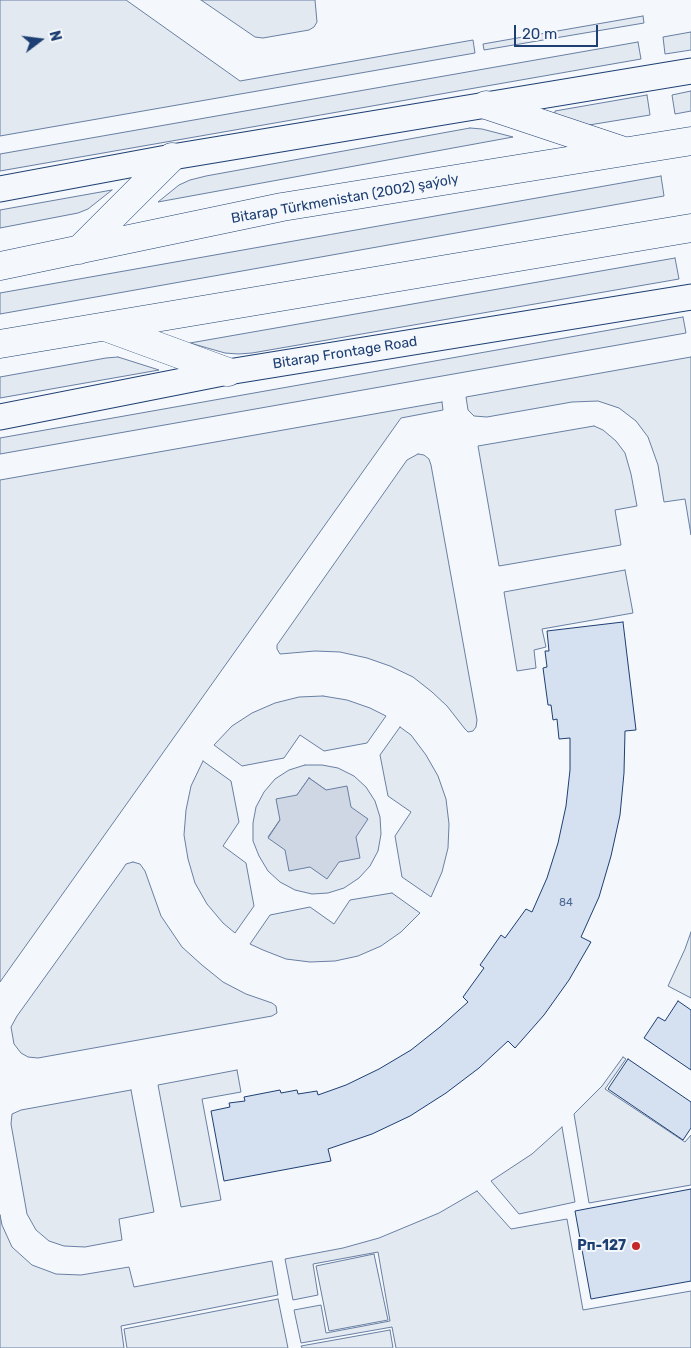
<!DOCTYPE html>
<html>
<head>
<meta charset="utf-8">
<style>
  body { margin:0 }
  #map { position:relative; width:691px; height:1348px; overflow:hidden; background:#f4f7fb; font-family:Rubik,sans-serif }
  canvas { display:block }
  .north { position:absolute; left:15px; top:15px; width:50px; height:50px; -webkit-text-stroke:4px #f4f7fb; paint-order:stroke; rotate:75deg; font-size:14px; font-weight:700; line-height:20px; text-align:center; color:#1d3f73 }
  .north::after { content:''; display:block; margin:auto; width:18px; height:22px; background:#1d3f73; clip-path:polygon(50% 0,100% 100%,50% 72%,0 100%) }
  .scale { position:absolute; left:514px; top:25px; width:84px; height:22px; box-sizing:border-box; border:2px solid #1d3f73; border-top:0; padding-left:6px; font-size:15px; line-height:18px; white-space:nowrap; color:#1d3f73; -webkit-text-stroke:4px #f4f7fb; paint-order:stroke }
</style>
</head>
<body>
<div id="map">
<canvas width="691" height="1348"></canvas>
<div class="north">N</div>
<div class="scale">20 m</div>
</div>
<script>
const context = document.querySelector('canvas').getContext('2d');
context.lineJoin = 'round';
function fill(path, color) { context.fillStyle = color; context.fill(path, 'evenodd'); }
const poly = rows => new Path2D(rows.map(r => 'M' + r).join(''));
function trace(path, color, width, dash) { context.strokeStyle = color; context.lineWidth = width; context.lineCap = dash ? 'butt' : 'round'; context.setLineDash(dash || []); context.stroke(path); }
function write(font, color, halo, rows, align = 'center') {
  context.font = font + ' Rubik,sans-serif'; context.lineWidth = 4; context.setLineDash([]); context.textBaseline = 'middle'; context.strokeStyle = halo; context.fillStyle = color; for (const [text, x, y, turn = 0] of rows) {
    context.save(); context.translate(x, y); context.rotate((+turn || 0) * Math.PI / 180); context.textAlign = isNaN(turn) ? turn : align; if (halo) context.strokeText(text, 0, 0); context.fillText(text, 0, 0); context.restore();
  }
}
const green = poly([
  [0,0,126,0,240,81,473,40,475,53,0,136,0,0],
  [201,0,315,0,317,22,314,27,309,30,263,38,255,37,201,0],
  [643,16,644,23,484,50,483,44,643,16],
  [691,32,691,50,665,54,663,37,691,32],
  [638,42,641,59,0,171,0,154,638,42],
  [691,91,691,111,675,114,672,95,691,91],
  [647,95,650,115,589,125,555,116,555,111,647,95],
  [470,128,482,129,513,137,158,202,179,185,190,180,206,176,470,128],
  [661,176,664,196,0,314,0,293,661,176],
  [112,190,88,209,78,213,0,228,0,210,112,190],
  [675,258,679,279,252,353,238,354,225,353,190,343,675,258],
  [683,317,686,333,0,454,0,438,683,317],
  [118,357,159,370,0,398,0,377,106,358,118,357],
  [691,357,691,535,685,499,664,502,658,465,648,437,636,421,619,408,598,401,572,402,487,417,474,416,468,410,466,397,691,357],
  [442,402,443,410,401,418,0,982,0,480,442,402],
  [594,426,603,430,616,441,625,453,631,474,637,506,615,510,621,545,499,566,478,446,594,426],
  [418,454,424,455,429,459,431,465,477,720,476,727,473,731,468,732,465,729,447,706,432,692,413,677,390,666,367,658,340,652,315,651,280,654,277,649,277,645,407,460,418,454],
  [625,570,633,613,542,629,546,647,534,650,536,668,517,671,504,592,625,570],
  [323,696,347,700,370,708,386,716,367,743,324,751,300,735,284,758,242,766,214,745,232,726,252,713,275,703,299,697,323,696],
  [400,727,411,735,426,755,438,776,446,799,449,824,448,848,442,872,431,897,402,877,395,836,411,812,388,796,380,755,400,727],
  [203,761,231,781,239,822,223,846,246,863,254,906,235,933,223,923,207,904,195,883,188,859,184,835,186,810,191,786,203,761],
  [305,765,322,765,338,768,354,776,366,787,375,801,380,817,381,834,378,851,370,866,359,878,344,888,328,893,312,894,295,890,280,882,268,871,259,856,253,841,253,823,256,807,264,792,275,779,289,770,305,765],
  [309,778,326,790,268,837,297,795,309,778],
  [133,862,140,864,145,871,161,916,182,947,202,965,223,982,246,994,272,1003,276,1006,277,1013,272,1016,38,1058,28,1057,21,1053,14,1044,11,1027,17,1016,122,870,126,864,133,862],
  [392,893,420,913,401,932,381,946,358,956,335,961,310,962,286,959,263,950,250,944,270,915,310,907,334,924,350,900,392,893],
  [691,932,691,998,668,986,685,949,691,932],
  [623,1057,626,1059,605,1089,685,1142,691,1135,691,1185,589,1203,574,1114,602,1086,623,1057],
  [237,1070,241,1092,202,1099,221,1200,181,1207,158,1085,237,1070],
  [131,1090,154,1212,119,1219,122,1240,85,1247,64,1246,49,1241,36,1230,27,1214,11,1124,12,1114,21,1110,131,1090],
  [562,1127,575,1202,519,1214,491,1181,532,1154,562,1127],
  [477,1191,511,1229,567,1219,583,1310,691,1291,691,1348,396,1348,392,1327,301,1343,294,1310,321,1305,326,1333,390,1321,378,1252,313,1264,318,1295,293,1300,285,1259,343,1248,379,1238,439,1213,477,1191],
  [0,1215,2,1225,12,1247,32,1265,56,1274,81,1275,129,1267,134,1287,272,1261,278,1295,121,1326,124,1348,0,1348,0,1215],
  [374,1254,388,1320,329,1331,316,1266,374,1254],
  [278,1299,288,1348,127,1348,124,1329,278,1299],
  [390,1330,393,1348,302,1348,301,1346,390,1330]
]);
fill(green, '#e3e9f0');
trace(green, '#687fa3', 1);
const water = poly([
  [309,778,326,790,347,786,351,807,368,819,356,837,360,858,339,862,327,879,310,867,289,871,285,850,268,838,280,820,276,799,297,795,309,778]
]);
fill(water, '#cfd7e4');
trace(water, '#687fa3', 1);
const building = poly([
  [623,622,636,730,625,731,624,773,620,815,611,856,599,897,581,937,591,942,569,980,544,1015,515,1048,508,1041,479,1068,446,1093,410,1116,372,1134,328,1149,331,1161,224,1181,211,1111,230,1107,229,1103,245,1101,244,1097,280,1090,281,1093,297,1090,298,1094,317,1091,318,1095,346,1085,379,1069,411,1050,440,1027,468,1002,463,997,484,968,480,965,501,935,505,938,526,909,532,912,547,878,558,843,566,806,570,770,570,738,559,739,557,719,553,720,551,705,548,705,543,668,547,667,545,651,549,651,547,631,623,622],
  [678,1001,691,1010,691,1070,644,1038,658,1017,665,1021,678,1001],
  [628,1059,691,1102,691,1128,683,1140,608,1089,628,1059],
  [691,1189,691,1281,591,1299,575,1211,691,1189]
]);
fill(building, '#d5e0f0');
trace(building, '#1d3f73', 1);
const minor = poly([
  [0,189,172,157,691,71],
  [0,417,228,372,691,297]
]);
const primary = poly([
  [486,105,624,151],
  [76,250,79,250,172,157],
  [0,266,282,207,691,141],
  [108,328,228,372],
  [0,344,691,228]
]);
trace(minor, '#1d3f73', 27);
trace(primary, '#1d3f73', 29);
trace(minor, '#f4f7fb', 25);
trace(primary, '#f4f7fb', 28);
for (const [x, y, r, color] of [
  [636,1246,5,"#c62828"]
]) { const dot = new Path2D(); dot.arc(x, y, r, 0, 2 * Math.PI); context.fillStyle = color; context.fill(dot); trace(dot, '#f4f7fb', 2); }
write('11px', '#4b6792', null, [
  ["84",566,903]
]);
write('14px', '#1d3f73', '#f4f7fb', [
  ["Bitarap Türkmenistan (2002) şaýoly",345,199,-10],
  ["Bitarap Frontage Road",345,353,-9]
]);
write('bold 14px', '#1d3f73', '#f4f7fb', [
  ["Рп-127",626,1246]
], 'right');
</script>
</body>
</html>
